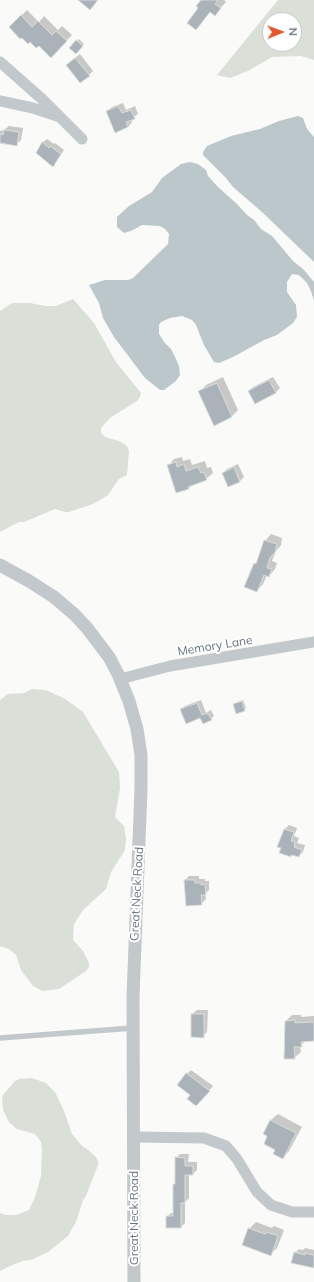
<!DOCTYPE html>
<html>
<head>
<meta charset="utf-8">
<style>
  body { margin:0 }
  #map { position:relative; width:314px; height:1282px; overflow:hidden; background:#fafaf8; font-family:Mulish,sans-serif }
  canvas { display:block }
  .north { position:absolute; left:262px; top:12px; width:40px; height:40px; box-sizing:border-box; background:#fff; border:1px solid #c1c8cd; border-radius:50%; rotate:89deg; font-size:11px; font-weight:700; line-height:16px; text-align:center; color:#657683 }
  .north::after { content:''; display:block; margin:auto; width:14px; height:18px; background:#e4572e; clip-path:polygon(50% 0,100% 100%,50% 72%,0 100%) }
</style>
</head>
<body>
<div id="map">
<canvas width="314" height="1282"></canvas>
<div class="north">N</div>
</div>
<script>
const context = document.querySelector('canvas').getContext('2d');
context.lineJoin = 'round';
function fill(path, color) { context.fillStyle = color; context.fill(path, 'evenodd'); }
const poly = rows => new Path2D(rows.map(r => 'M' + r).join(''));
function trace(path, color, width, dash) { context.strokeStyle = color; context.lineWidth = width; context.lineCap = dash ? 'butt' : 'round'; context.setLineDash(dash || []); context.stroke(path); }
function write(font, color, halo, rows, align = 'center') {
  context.font = font + ' Mulish,sans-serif'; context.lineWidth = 4; context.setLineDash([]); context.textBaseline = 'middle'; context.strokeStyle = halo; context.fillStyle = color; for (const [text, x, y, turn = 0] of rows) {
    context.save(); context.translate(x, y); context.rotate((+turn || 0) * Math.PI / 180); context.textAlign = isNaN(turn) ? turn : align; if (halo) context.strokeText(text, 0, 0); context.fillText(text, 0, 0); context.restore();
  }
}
fill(poly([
  [278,0,314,0,314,60,301,56,272,57,248,71,230,78,217,75],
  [270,20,294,20,294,44,270,44],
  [73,299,94,323,116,362,141,393,140,397,137,401,110,418,101,428,101,433,105,437,119,441,127,446,129,451,127,475,119,479,108,495,93,504,69,512,65,512,55,509,24,522,19,522,0,532,0,311,12,303,30,303,45,306,56,306],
  [32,689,46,690,65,699,83,712,119,772,120,788,115,817,124,826,126,839,125,850,111,872,106,889,83,910,74,924,73,940,83,951,89,963,89,967,86,971,59,989,42,991,33,986,21,970,16,955,9,949,0,946,0,700,8,694,24,693],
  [32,1078,46,1083,55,1092,64,1111,72,1134,82,1146,87,1149,95,1156,98,1161,98,1165,86,1196,83,1200,76,1222,68,1236,48,1252,31,1260,23,1261,12,1265,0,1271,0,1213,5,1215,16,1215,29,1210,35,1197,41,1176,42,1150,41,1142,35,1134,17,1129,9,1122,3,1110,2,1099,3,1095,15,1081,19,1079]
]), '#dadfd7');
fill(poly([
  [298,116,303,118,307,129,314,137,314,262,262,212,233,187,226,178,203,155,203,152,207,146,231,136,260,129,279,121],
  [190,162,198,164,206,170,208,176,218,187,237,204,247,215,254,220,261,229,272,236,293,261,303,269,314,282,314,301,311,291,307,283,299,275,292,274,287,282,287,292,296,305,297,317,293,323,277,335,264,340,233,357,219,363,214,362,211,357,204,345,196,325,192,320,182,316,170,318,161,322,159,325,159,334,165,343,171,349,175,357,179,366,180,375,176,381,164,390,160,390,145,378,114,337,103,318,99,303,89,285,105,280,128,280,133,278,168,244,169,234,165,229,160,226,142,225,131,231,124,233,117,227,117,217,129,206,152,192,162,178,181,164]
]), '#bbc7cb');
fill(poly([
  [202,0,224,0,226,2,215,14,211,11,196,29,199,8],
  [27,10,39,22,44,16,58,30,62,26,72,35,51,56,39,45,30,41,10,27],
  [79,39,84,44,76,53,70,48],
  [80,54,93,71,89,75,71,61],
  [123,103,126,110,135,106,138,114,131,119,132,122,128,127,116,132,107,111,112,107],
  [9,126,23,128,21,140,17,144,0,142,0,131,4,130],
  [47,139,54,144,55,143,64,150,57,161,53,165,42,143],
  [223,377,238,410,232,416,200,391,206,385],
  [273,377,280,388,275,393,249,391,253,387],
  [182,457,183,461,190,459,192,465,205,461,207,468,211,467,213,473,206,479,193,484,188,489,168,466,174,459],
  [238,464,244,477,240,481,228,486,223,473,227,469],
  [271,534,282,538,281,545,276,551,272,561,277,563,275,569,269,576,267,575,263,584,257,591,255,564,258,561,265,541],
  [201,700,206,713,211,710,214,716,211,719,201,717,182,709,185,706],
  [243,700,246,708,244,710,234,704],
  [289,825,297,828,294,836,299,838,297,843,305,845,303,852,299,856,292,854,290,856,285,829],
  [189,876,199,876,199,879,205,879,205,881,209,881,209,890,205,894,206,899,201,904,185,880],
  [197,1010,208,1010,207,1032,203,1036,192,1014],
  [292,1015,301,1015,301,1017,314,1016,314,1040,306,1040,300,1046,301,1052,294,1058,286,1021],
  [191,1070,213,1086,200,1101,192,1095,187,1074],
  [278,1114,302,1127,289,1151,283,1158,269,1136,265,1134,271,1120],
  [180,1154,189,1154,188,1162,197,1162,197,1170,193,1174,189,1174,189,1198,185,1202,185,1223,181,1227,167,1217,171,1213,174,1213,174,1185,176,1182,176,1158],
  [256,1222,272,1228,274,1226,284,1230,277,1248,271,1254,249,1229],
  [305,1248,314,1250,314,1261,295,1253,299,1249,303,1250]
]), '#0003');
const building = poly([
  [78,0,98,0,90,10,78,0],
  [201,0,218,0,215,4,221,8,215,16,210,12,196,30,187,23,198,8,196,6,201,0],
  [21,15,32,27,38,21,52,35,56,31,67,41,51,58,39,46,36,48,30,42,28,44,22,38,20,39,9,27,21,15],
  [76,40,83,46,76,54,69,48,76,40],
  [75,58,90,76,80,83,66,65,75,58],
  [118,106,122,113,131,110,135,119,126,122,128,127,115,133,106,111,118,106],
  [4,130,19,132,17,146,0,143,0,134,3,135,4,130],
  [42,142,49,148,50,146,61,154,53,167,36,153,42,142],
  [269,380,276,393,255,404,248,391,269,380],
  [217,383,232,417,214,426,198,391,217,383],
  [176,462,177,467,184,464,186,471,198,467,201,473,204,472,207,480,188,487,189,489,176,493,167,465,176,462],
  [234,467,240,482,228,487,222,473,234,467],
  [264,540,277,544,275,552,270,558,267,568,272,569,269,577,264,575,257,592,244,587,254,563,256,564,264,540],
  [242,701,245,711,236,714,233,704,242,701],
  [197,703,202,715,207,713,212,720,203,724,200,718,186,724,180,709,197,703],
  [284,829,294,832,291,841,295,842,294,847,302,850,299,857,291,855,291,857,279,853,281,848,277,847,284,829],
  [184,880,195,880,195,883,201,883,201,885,205,884,206,895,201,895,202,905,186,906,184,880],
  [191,1014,204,1014,204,1038,191,1037,191,1014],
  [295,1020,295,1023,314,1022,314,1041,301,1042,302,1047,294,1047,295,1059,284,1059,285,1021,295,1020],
  [186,1073,210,1091,196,1106,187,1099,190,1095,177,1085,186,1073],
  [270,1120,296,1133,283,1159,273,1154,275,1150,264,1144,267,1136,263,1134,270,1120],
  [175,1157,185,1158,185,1166,193,1166,193,1175,185,1175,185,1203,181,1203,181,1228,166,1228,166,1216,173,1216,173,1184,175,1184,175,1157],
  [248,1228,262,1233,266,1234,267,1232,278,1236,271,1256,242,1245,248,1228],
  [294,1252,305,1255,305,1253,314,1255,314,1268,291,1263,294,1252]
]);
fill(building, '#aab3b9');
trace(building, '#dcdcda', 1);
trace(poly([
  [0,1038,133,1028]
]), '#c3c8cc', 5.5);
trace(poly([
  [0,62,42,99,82,139],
  [0,101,33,108,57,116],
  [120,679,170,666,314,642],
  [134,1137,204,1138,226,1146,237,1159,257,1192,271,1205,292,1212,314,1212]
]), '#c3c8cc', 11);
trace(poly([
  [0,565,29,581,54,597,75,615,87,628,109,657,118,674,129,701,137,729,141,755,141,789,133,997,134,1282]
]), '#c3c8cc', 13);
write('12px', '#657683', '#fff', [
  ["Memory Lane",215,646,-9],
  ["Great Neck Road",137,894,-87],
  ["Great Neck Road",134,1218,-90]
]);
</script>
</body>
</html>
